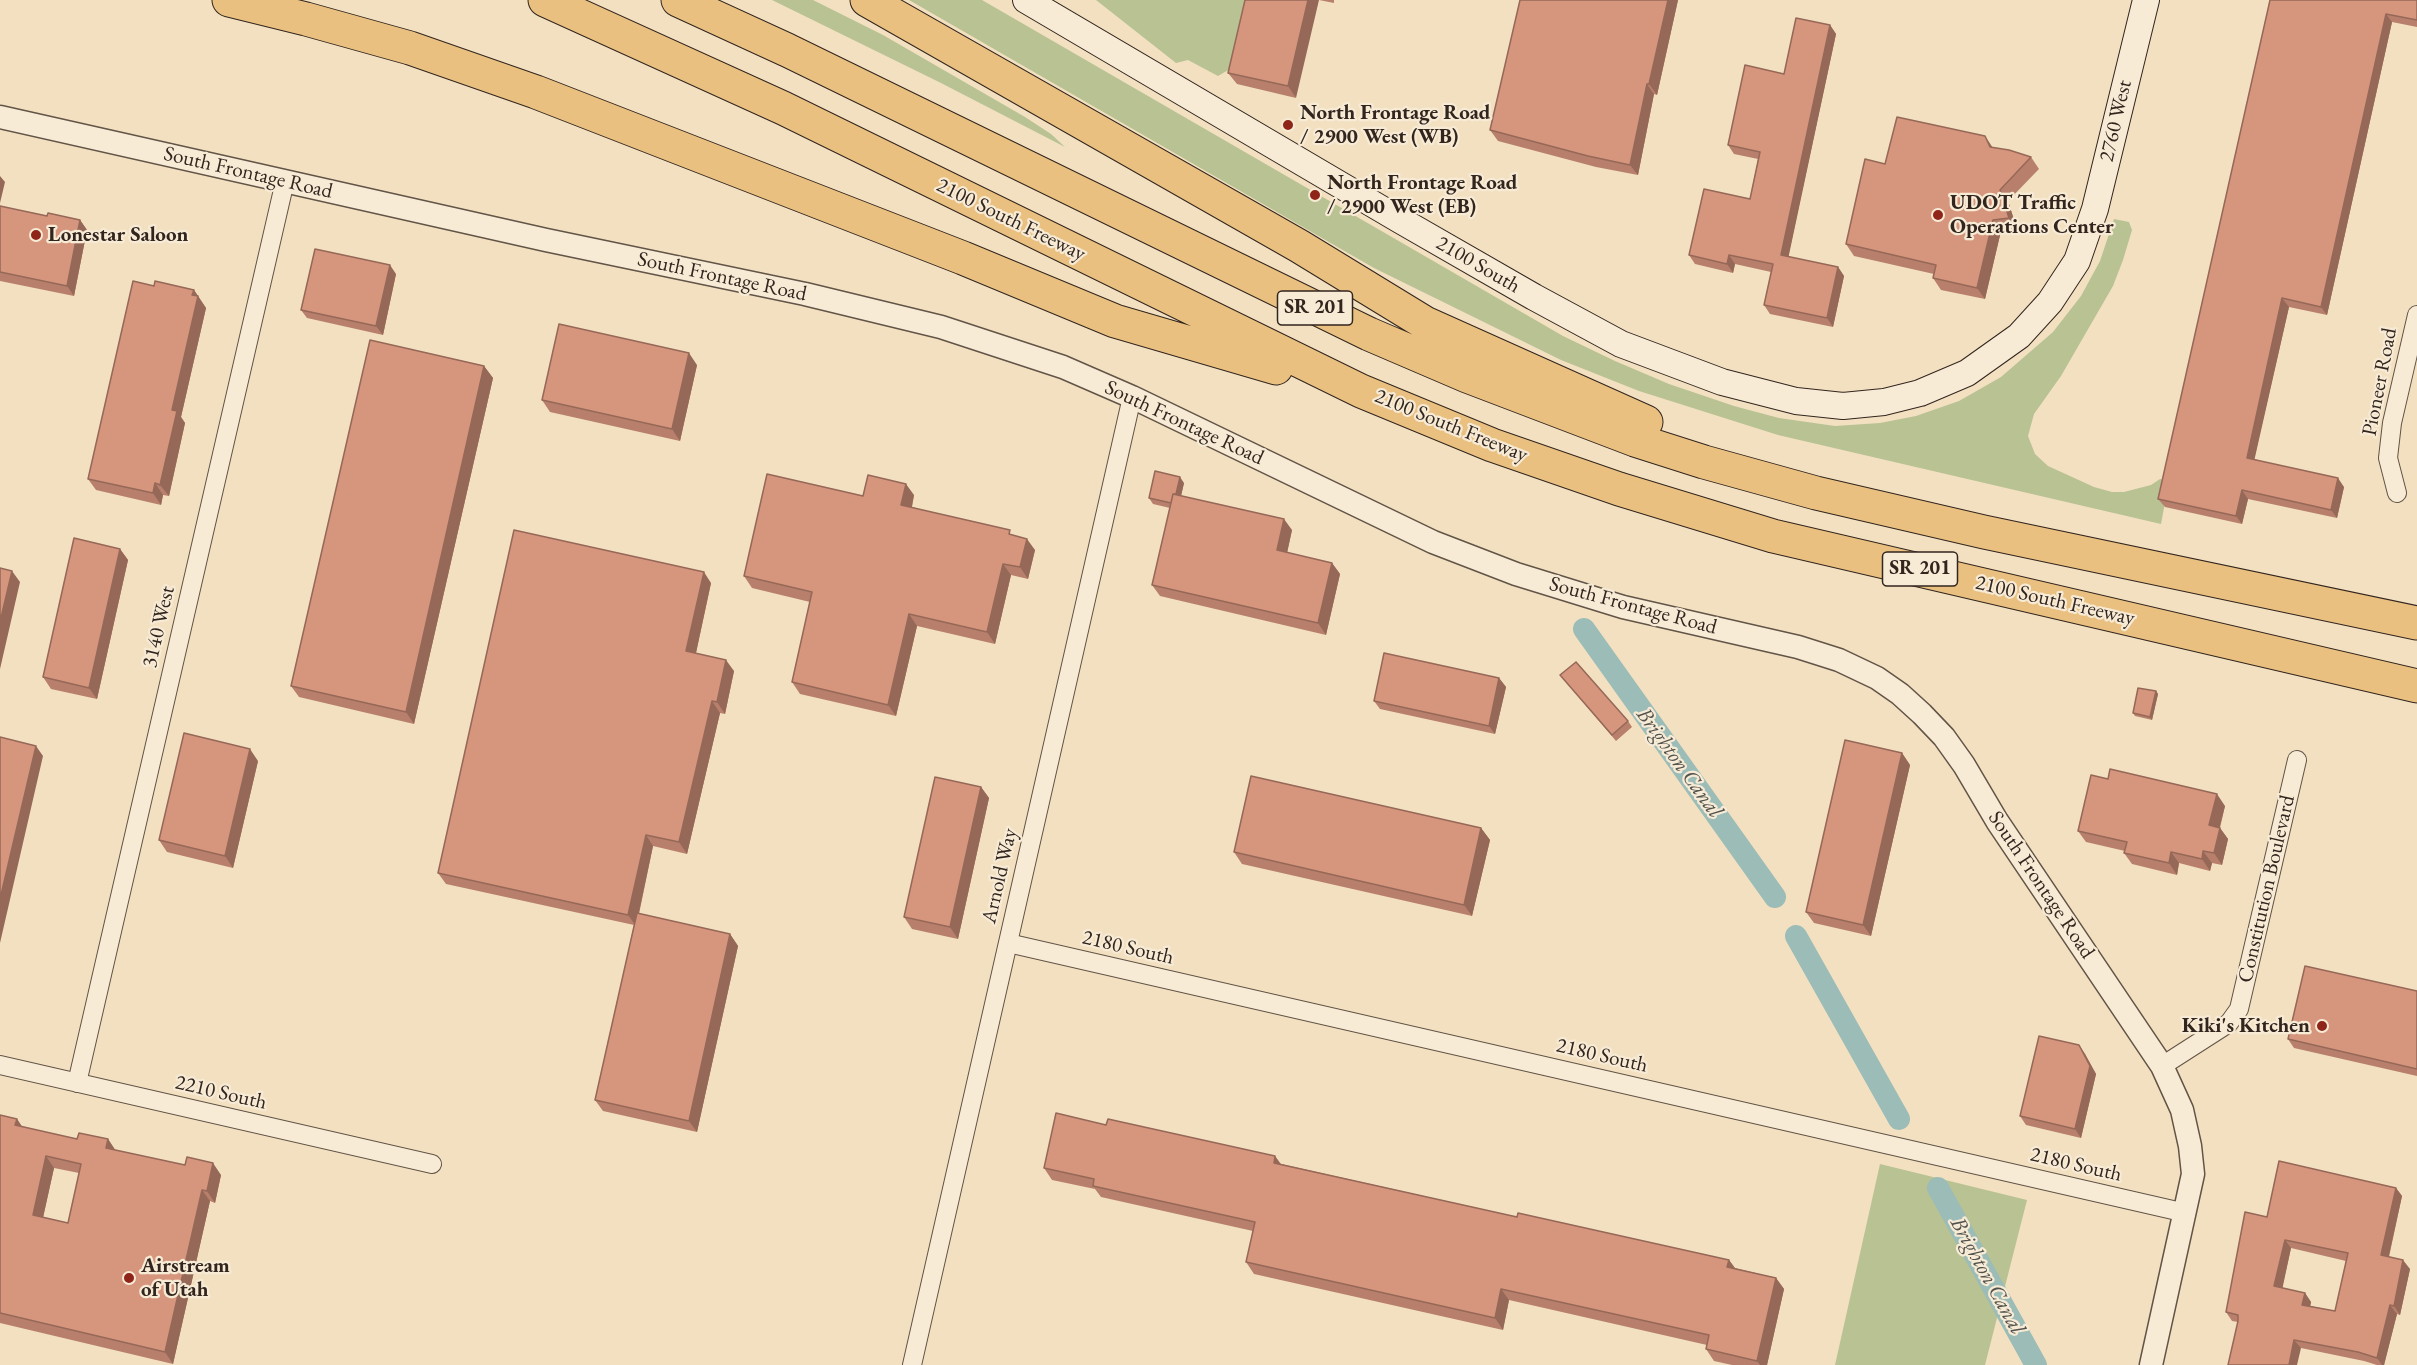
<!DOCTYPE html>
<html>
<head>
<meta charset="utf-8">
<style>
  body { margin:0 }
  canvas { display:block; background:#f2e0c0 }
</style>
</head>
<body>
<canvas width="2417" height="1365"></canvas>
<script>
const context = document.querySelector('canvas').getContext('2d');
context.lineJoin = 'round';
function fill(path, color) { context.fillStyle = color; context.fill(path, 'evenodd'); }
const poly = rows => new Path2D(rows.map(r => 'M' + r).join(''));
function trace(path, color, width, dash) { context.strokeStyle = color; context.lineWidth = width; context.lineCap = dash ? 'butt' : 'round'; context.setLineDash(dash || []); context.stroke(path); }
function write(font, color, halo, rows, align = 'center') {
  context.font = font + ' "EB Garamond",serif'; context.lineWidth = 4.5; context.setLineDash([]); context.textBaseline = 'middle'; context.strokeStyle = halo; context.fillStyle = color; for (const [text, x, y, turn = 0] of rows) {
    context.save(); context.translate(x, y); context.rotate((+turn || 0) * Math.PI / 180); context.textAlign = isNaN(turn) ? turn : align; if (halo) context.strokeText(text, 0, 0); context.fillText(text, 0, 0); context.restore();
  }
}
fill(poly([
  [772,0,813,0,883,35,1025,117,1051,134,1065,147,941,83],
  [909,0,982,0,1563,336,1615,361,1669,384,1734,406,1779,418,1835,426,1880,423,1916,416,1959,401,2001,377,2053,332,2081,296,2100,261,2114,219,2129,222,2132,230,2123,260,2113,286,2061,376,2034,414,2028,436,2035,454,2048,466,2094,487,2112,492,2124,492,2151,485,2160,479,2169,481,2161,524,1778,435,1639,391,1561,360,1374,268],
  [1096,0,1246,0,1230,69,1218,76,1188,60,1176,63],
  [1880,1164,2027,1200,1985,1365,1835,1365]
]), '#b9c293');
trace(poly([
  [1584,629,1775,897],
  [1796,936,1899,1119],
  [1938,1188,2036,1365]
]), '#9cbcb8', 22);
const minor = poly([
  [2397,493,2388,458,2392,423,2417,315],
  [1008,943,2186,1213],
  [0,1065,432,1164],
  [2162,1066,2229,1023,2239,1009,2297,760],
  [77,1083,285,181],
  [912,1365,1132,397]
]);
const tertiary = poly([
  [0,117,546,240,805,294,941,327,1063,367,1132,397,1433,542,1516,574,1623,607,1798,647,1839,660,1877,678,1900,694,1922,714,1944,737,1964,765,1997,821,2162,1066,2182,1110,2190,1146,2193,1174,2151,1365]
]);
const secondary = poly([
  [1026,0,1400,220,1534,297,1621,344,1722,382,1796,401,1843,406,1884,402,1920,393,1967,373,2019,336,2050,302,2077,261,2095,209,2146,0]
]);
const motorway = poly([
  [229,0,306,19,410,48,536,92,963,258,1115,321,1276,368],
  [545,0,783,108,1361,391,1492,445,1619,489,1773,536,2417,686],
  [678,0,787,50,1369,334,1467,376,1635,440,1704,462,1816,493,1984,532,2417,623],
  [867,0,1299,246,1425,323,1646,422]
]);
trace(minor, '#625446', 20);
trace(tertiary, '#625446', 25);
trace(secondary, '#32251e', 28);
trace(motorway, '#32251e', 35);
trace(minor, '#f7ebd6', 18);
trace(tertiary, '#f7ebd6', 22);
trace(secondary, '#f7ebd6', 26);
trace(motorway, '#e9c080', 33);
fill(poly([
  [1245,0,1296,98,1237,84,1228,73],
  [1319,0,1334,0,1334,3],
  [1678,0,1657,95,1654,94,1638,175,1596,167,1498,141,1490,130],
  [2270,0,2417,0,2417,27,2392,22,2327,315,2289,307,2254,459,2344,487,2337,518,2248,499,2242,524,2165,507,2158,499],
  [1830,25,1836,34,1788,257,1838,267,1844,276,1833,327,1770,314,1764,305,1771,272,1735,264,1733,273,1695,264,1689,255,1750,199,1758,159,1734,154,1728,145],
  [1993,148,2031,157,2039,169,2008,201,2017,229,2001,231,1985,299,1941,290,1933,278,1934,274,1854,256,1846,244,1885,164],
  [0,206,47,216,80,220,87,230,74,296,0,281],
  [396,274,383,335,307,318,301,310],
  [154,286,194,290,206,308,181,417,185,423,169,496,163,495,161,505,96,490,88,479],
  [697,365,680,441,550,412,542,400],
  [484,366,493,378,414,724,299,697,291,686],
  [1184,483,1181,496,1292,530,1287,553,1332,563,1340,574,1326,635,1160,596,1152,585,1170,508,1153,504,1149,498],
  [914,495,912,507,1014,536,1035,550,1028,579,1011,575,995,644,917,626,896,716,800,694,792,682,810,602,752,588,744,576,863,496],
  [120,549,128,560,97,699,51,689,43,677],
  [711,583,696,653,734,671,725,714,720,713,687,854,653,846,639,914,730,934,738,946,697,1132,603,1111,595,1100,634,925,446,884,438,873],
  [1560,675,1628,721,1632,727,1616,741],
  [1499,678,1506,687,1495,734,1380,709,1374,701],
  [2156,691,2158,694,2152,720,2135,716,2133,713],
  [1902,753,1910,765,1871,936,1814,923,1806,912],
  [258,761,233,868,167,852,159,840],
  [981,787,989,798,958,939,912,929,904,917],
  [2225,806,2220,828,2228,839,2222,865,2212,863,2210,871,2179,863,2177,875,2132,864,2124,853,2125,851,2086,842,2078,831],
  [1481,828,1490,840,1472,916,1242,864,1234,852],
  [2417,991,2417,1076,2294,1048,2288,1039],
  [2079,1045,2085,1054,2096,1074,2081,1138,2026,1125,2020,1116],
  [0,1115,17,1119,22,1127,77,1139,108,1139,115,1150,221,1175,215,1203,210,1201,173,1364,0,1323],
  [54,1168,79,1173,68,1223,43,1217],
  [1106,1125,1275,1156,1281,1164,1517,1217,1729,1260,1735,1268,1776,1278,1784,1289,1767,1365,1732,1365,1714,1361,1706,1349,1707,1345,1509,1300,1503,1330,1254,1274,1246,1262,1253,1231,1101,1197,1095,1189,1052,1180,1044,1168],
  [2396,1188,2402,1196,2389,1257,2410,1269,2400,1315,2397,1314,2384,1365,2377,1365,2364,1361,2301,1348,2238,1322,2232,1321,2226,1312,2267,1217],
  [2291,1248,2346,1261,2335,1311,2310,1306,2311,1302,2305,1293,2282,1288]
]), '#b8806c');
fill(poly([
  [1308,0,1319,0,1296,98,1288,86],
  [1668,0,1678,0,1657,95,1649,84],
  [2386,14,2392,22,2327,315,2321,307],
  [1830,25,1836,34,1787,264,1781,255],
  [1647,84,1654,94,1638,175,1630,165],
  [1985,136,1993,148,1990,147],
  [0,176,5,182,0,203],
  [2000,190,2008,201,2017,229,2009,218],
  [80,220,87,230,74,296,67,286],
  [1993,220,2001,231,1985,299,1977,288],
  [1729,255,1735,264,1733,273,1727,264],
  [390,265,396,274,383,335,376,326],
  [1838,267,1844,276,1833,327,1827,318],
  [194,290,206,308,181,417,185,423,169,496,160,485,172,410],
  [2282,298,2289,307,2253,466,2247,458],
  [689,353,697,365,680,441,672,429],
  [484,366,493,378,414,724,406,712],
  [1180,477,1184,483,1178,509,1174,504],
  [2338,478,2344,487,2337,518,2331,510],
  [155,483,163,495,161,505,153,493],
  [906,484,914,495,910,516,901,505],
  [2242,490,2248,499,2242,524,2236,516],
  [1284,519,1292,530,1285,562,1277,550],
  [1027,539,1035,550,1028,579,1020,567],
  [120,549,128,560,97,699,89,688],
  [1332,563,1340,574,1326,635,1318,623],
  [1003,564,1011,575,995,644,987,632],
  [12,571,20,582,0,669,0,622],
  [704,572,711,583,694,662,686,651],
  [909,614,917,626,896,716,888,705],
  [726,660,734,671,725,714,717,702],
  [1499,678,1506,687,1495,734,1489,726],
  [2156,691,2158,694,2152,720,2150,717],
  [712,701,720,713,687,854,679,842],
  [36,746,43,756,0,943,0,899],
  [250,749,258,761,233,868,225,856],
  [1902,753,1910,765,1871,936,1863,925],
  [981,787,989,798,958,939,950,927],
  [2217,794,2225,806,2217,837,2209,825],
  [1481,828,1490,840,1472,916,1464,905],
  [2220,828,2228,839,2222,865,2214,853],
  [646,835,653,846,636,926,628,915],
  [2203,851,2212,863,2210,871,2202,859],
  [2171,852,2179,863,2177,875,2169,863],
  [730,934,738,946,697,1132,689,1121],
  [2079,1045,2085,1054,2096,1074,2081,1138,2075,1129],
  [17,1119,25,1131,15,1125],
  [108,1139,116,1151,106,1148],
  [46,1156,54,1168,41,1227,33,1215],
  [1275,1156,1283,1168,1274,1163],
  [213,1163,221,1175,215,1203,207,1191],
  [2396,1188,2402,1196,2387,1264,2381,1255],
  [202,1190,210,1201,173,1364,165,1352],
  [2285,1240,2291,1248,2281,1295,2274,1286],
  [1729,1260,1737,1271,1727,1267],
  [2403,1260,2410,1269,2400,1315,2394,1306],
  [1776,1278,1784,1289,1767,1365,1760,1365,1757,1361],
  [1501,1289,1509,1300,1503,1330,1495,1318],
  [2305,1293,2311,1302,2309,1314,2302,1305],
  [2390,1305,2397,1314,2384,1365,2382,1365,2377,1358],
  [2294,1340,2301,1348,2297,1365,2289,1365]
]), '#966858');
const building = poly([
  [1245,0,1308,0,1288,86,1228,73,1245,0],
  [1520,0,1668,0,1649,84,1647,84,1630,165,1588,156,1490,130,1520,0],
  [2270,0,2417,0,2417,20,2386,14,2321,307,2282,298,2247,458,2338,478,2331,510,2242,490,2236,516,2158,499,2270,0],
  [1796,18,1830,25,1781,255,1838,267,1827,318,1764,305,1773,264,1729,255,1727,264,1689,255,1704,189,1750,199,1760,152,1728,145,1745,65,1784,74,1796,18],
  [1897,117,1985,136,1990,147,2009,150,2031,157,2000,190,2009,218,1993,220,1977,288,1933,278,1936,265,1846,244,1865,159,1885,164,1897,117],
  [0,206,47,216,48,213,80,220,67,286,0,272,0,206],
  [315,249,390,265,376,326,301,310,315,249],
  [133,281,154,286,155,281,194,290,192,295,198,296,172,410,177,411,160,485,155,483,153,493,88,479,133,281],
  [559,324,689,353,672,429,542,400,559,324],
  [370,340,484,366,406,712,291,686,370,340],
  [1155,471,1180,477,1176,494,1173,494,1171,503,1149,498,1155,471],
  [767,474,863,496,868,475,906,484,901,505,1010,530,1009,534,1027,539,1020,567,1003,564,987,632,909,614,888,705,792,682,812,592,744,576,767,474],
  [1173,494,1284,519,1277,550,1332,563,1318,623,1152,585,1173,494],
  [514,530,704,572,686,651,726,660,717,702,712,701,679,842,646,835,628,915,438,873,514,530],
  [74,538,120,549,89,688,43,677,74,538],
  [0,568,12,571,0,622,0,568],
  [1384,653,1499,678,1489,726,1374,701,1384,653],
  [1576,662,1628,721,1612,735,1560,675,1576,662],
  [2138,688,2156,691,2150,717,2133,713,2138,688],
  [184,733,250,749,225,856,159,840,184,733],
  [0,737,36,746,0,899,0,737],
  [1845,740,1902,753,1863,925,1806,912,1845,740],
  [2110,769,2217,794,2209,825,2220,828,2214,853,2203,851,2202,859,2171,852,2169,863,2124,853,2127,842,2078,831,2091,775,2108,779,2110,769],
  [1251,776,1481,828,1464,905,1234,852,1251,776],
  [935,777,981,787,950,927,904,917,935,777],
  [637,913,730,934,689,1121,595,1100,637,913],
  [2305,966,2417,991,2417,1069,2288,1039,2305,966],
  [2039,1036,2079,1045,2090,1066,2075,1129,2020,1116,2039,1036],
  [1056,1113,1106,1125,1108,1119,1275,1156,1274,1163,1517,1217,1518,1213,1729,1260,1727,1267,1776,1278,1757,1361,1706,1349,1709,1335,1501,1289,1495,1318,1246,1262,1255,1222,1093,1186,1094,1179,1044,1168,1056,1113],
  [0,1115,17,1119,15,1125,77,1139,79,1133,108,1139,106,1148,185,1165,187,1157,213,1163,207,1191,202,1190,165,1352,0,1313,0,1115],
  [46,1156,81,1164,68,1223,33,1215,46,1156],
  [2279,1161,2396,1188,2381,1255,2403,1260,2394,1306,2390,1305,2377,1358,2358,1352,2294,1340,2289,1365,2228,1365,2238,1321,2238,1315,2226,1312,2245,1212,2267,1217,2279,1161],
  [2285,1240,2348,1253,2335,1311,2302,1305,2305,1293,2274,1286,2285,1240]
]);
fill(building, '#d6957d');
trace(building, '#966858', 1.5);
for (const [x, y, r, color] of [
  [1288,125,6,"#8f2418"],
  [1315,195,6,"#8f2418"],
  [1938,215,6,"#8f2418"],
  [36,235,6,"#8f2418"],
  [2322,1026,6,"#8f2418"],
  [129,1278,6,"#8f2418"]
]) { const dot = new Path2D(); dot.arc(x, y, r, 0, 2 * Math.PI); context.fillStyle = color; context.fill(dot); trace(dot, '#f7ebd6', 2); }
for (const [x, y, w] of [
  [1315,308,75],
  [1920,569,75]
]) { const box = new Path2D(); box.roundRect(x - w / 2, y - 17, w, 34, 4.5); context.fillStyle = '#f7ebd6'; context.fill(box); trace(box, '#32251e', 1.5); }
write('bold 20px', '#32251e', null, [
  ["SR 201",1315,308],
  ["SR 201",1920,569]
]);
write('bold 21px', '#32251e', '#f7ebd6', [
  ["North Frontage Road",1300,113],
  ["/ 2900 West (WB)",1300,137],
  ["North Frontage Road",1327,183],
  ["/ 2900 West (EB)",1327,207],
  ["UDOT Traffic",1950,203],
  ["Operations Center",1950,227],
  ["Lonestar Saloon",48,235],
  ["Kiki's Kitchen",2310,1026,"right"],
  ["Airstream",141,1266],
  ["of Utah",141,1290]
], 'left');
write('21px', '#32251e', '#f7ebd6', [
  ["2760 West",2116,121,-77],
  ["South Frontage Road",248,173,13],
  ["2100 South Freeway",1011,220,26],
  ["2100 South",1478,265,30],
  ["South Frontage Road",722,277,12],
  ["Pioneer Road",2380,382,-79],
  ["South Frontage Road",1184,423,25],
  ["2100 South Freeway",1451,426,22],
  ["2100 South Freeway",2055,601,13],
  ["South Frontage Road",1633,606,15],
  ["3140 West",159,627,-77],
  ["Arnold Way",1000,876,-77],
  ["South Frontage Road",2041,885,56],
  ["Constitution Boulevard",2267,889,-77],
  ["2180 South",1128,948,13],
  ["2180 South",1602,1056,13],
  ["2210 South",221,1093,13],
  ["2180 South",2076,1165,13]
]);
write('italic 22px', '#52524c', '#f7ebd6', [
  ["Brighton Canal",1679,763,54],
  ["Brighton Canal",1987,1276,61]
]);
</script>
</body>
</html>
